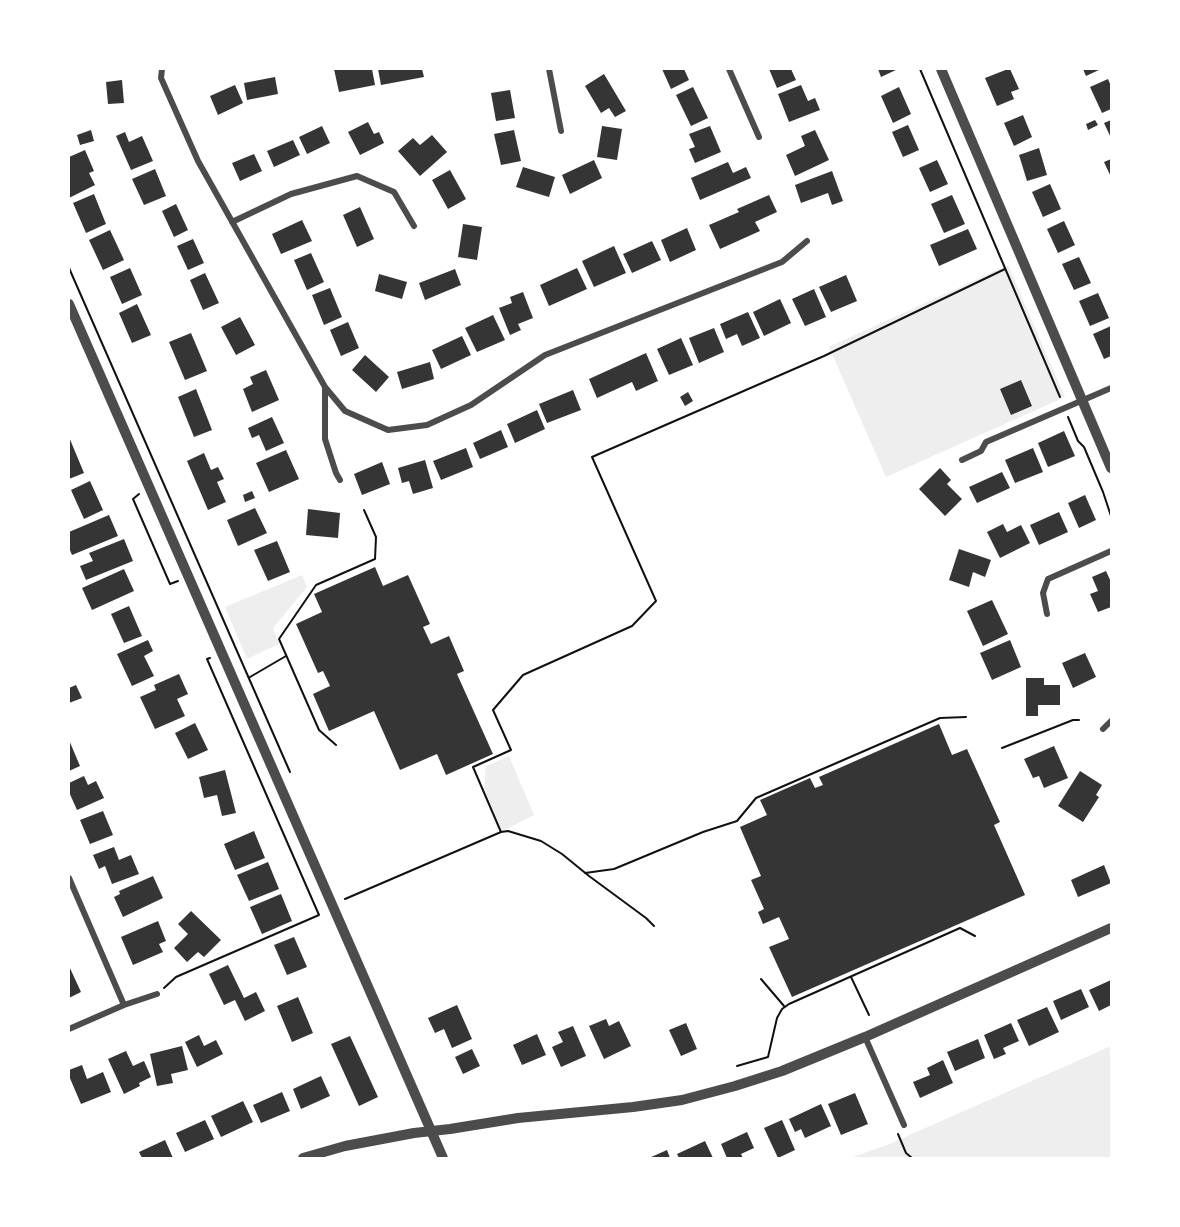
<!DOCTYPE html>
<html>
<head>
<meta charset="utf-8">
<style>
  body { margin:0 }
  #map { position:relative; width:1180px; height:1227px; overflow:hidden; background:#fff; font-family:Inter,sans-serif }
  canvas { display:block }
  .frame { position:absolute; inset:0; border:70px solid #fff; pointer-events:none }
</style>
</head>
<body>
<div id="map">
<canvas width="1180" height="1227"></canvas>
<div class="frame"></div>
</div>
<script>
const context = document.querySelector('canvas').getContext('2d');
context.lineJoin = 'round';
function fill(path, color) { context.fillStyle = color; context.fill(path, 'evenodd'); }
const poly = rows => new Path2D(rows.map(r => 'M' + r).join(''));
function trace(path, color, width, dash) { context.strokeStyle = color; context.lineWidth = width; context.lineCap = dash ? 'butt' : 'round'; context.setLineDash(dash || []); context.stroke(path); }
fill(poly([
  [1008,265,1065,397,886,477,829,347],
  [302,575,307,587,273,628,279,644,247,659,225,607],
  [509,756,534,815,502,831,484,788,486,766],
  [1111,1046,1111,1158,850,1158,887,1145]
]), '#eee');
fill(poly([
  [334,69,372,69,375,85,339,92],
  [378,69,422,69,424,77,381,85],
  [662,69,684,69,689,80,671,89],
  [769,69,791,69,796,80,777,88],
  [878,69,898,69,881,77],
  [1008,69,1010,69,1019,89,1011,92,1014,99,997,106,985,78],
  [1083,69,1101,69,1086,76],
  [604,74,626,111,615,117,609,108,601,113,585,86],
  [275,77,278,94,247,100,244,83],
  [1108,79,1111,86,1111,109,1102,113,1090,87],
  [122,80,124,103,108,104,106,82],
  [235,85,243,103,218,115,210,96],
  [801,85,808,101,815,98,820,110,789,122,778,94],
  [693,87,708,118,691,126,676,95],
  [899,87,911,114,893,123,881,96],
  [510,90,515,118,496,121,491,93],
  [1023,115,1032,137,1014,146,1004,123],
  [1095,120,1098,125,1088,130,1086,124],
  [1111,120,1111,138,1104,123],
  [368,122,374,134,379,132,384,143,360,155,348,132],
  [908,125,919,150,903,157,892,132],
  [322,126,330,143,307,154,299,137],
  [602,126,622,129,617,160,597,157],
  [710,126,721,152,695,163,689,149,695,147,689,134],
  [91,130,94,141,80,145,77,135],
  [514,130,521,161,501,165,494,134],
  [815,130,829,160,795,176,786,155,805,146,801,136],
  [125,132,129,142,142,136,153,161,131,170,116,136],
  [432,135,447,152,420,176,398,151,413,138,420,145],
  [293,140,300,155,274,167,267,151],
  [1039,148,1047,175,1027,181,1019,155],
  [85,150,94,171,89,173,95,185,69,198,69,157],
  [254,154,262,171,240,181,232,163],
  [1111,159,1111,177,1104,162],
  [594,160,602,178,570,194,562,175],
  [937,160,948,184,930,192,919,168],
  [728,162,733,173,746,167,751,178,700,200,691,178],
  [523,167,555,177,549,197,516,187],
  [155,169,166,196,144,205,132,179],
  [450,170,466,199,448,209,432,180],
  [832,171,843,201,832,205,828,193,801,203,795,185],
  [1050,184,1061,209,1043,217,1032,192],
  [94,194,106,224,86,233,73,203],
  [769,195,777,212,755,222,760,231,720,249,709,225,739,212,737,209],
  [952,195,965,224,944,233,931,204],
  [176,204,188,230,174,237,162,211],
  [360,207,374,239,357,247,343,215],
  [302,220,312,241,281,254,272,234],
  [1064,221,1075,245,1058,253,1047,229],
  [463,224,482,227,477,260,458,257],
  [687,228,696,250,670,262,661,240],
  [968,229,977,249,939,266,930,245],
  [110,230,124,260,103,270,89,240],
  [193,239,204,263,188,270,177,246],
  [652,241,661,260,632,273,623,254],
  [614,246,626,273,594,287,582,261],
  [311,253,324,282,307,290,294,260],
  [1079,257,1091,283,1074,290,1062,264],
  [130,268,142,295,122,304,110,277],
  [577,268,587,289,549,306,540,285],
  [455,269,461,285,425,300,419,283],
  [205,273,219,303,203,310,190,280],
  [379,274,407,282,402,299,375,291],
  [846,275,857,301,831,312,819,287],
  [330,288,342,317,324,325,312,295],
  [814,289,826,317,805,326,792,299],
  [523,292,533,318,518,324,521,330,510,335,499,308,512,303,510,297],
  [1098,293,1109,318,1090,326,1079,301],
  [780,299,791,323,764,336,753,312],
  [137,304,151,335,132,343,119,313],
  [748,312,760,338,742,346,737,334,726,339,720,324],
  [493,315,505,340,477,352,465,328],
  [240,317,255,345,236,355,221,327],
  [348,322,359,348,341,356,330,330],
  [1111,326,1111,356,1104,359,1093,334],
  [714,328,724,352,699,363,689,338],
  [191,333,207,371,185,380,169,342],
  [462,336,471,355,441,369,432,350],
  [681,338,693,365,669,375,657,349],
  [646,353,658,381,636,391,632,382,597,398,589,379],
  [365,355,389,377,376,392,352,370],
  [430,362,434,379,402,389,397,372],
  [266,370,279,400,252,412,243,389,253,384,250,377],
  [1021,380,1032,406,1011,415,1000,389],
  [196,389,212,430,194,437,178,397],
  [573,390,581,410,547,423,539,404],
  [688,392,693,401,685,406,680,397],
  [537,410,545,429,515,443,507,424],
  [272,417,284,443,266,451,259,435,252,438,248,428],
  [501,430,508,447,480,459,473,443],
  [1064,431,1075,456,1048,467,1038,443],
  [69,437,84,473,69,479],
  [466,448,473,467,441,480,433,461],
  [1033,448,1043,472,1015,483,1005,460],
  [286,450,299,479,269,492,256,463],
  [204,453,211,470,218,467,224,479,217,482,226,502,208,510,187,461],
  [425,460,433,488,413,494,409,481,402,483,398,468],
  [382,462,390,484,362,495,354,474],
  [940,468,951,480,947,484,962,499,945,516,919,489],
  [1002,472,1010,488,977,503,969,487],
  [90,481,103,510,84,519,71,490],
  [252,491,255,498,245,502,243,495],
  [1085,495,1096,520,1079,528,1068,503],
  [255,508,267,533,238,546,227,520],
  [308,509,340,513,338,538,306,535],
  [1059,512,1068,532,1039,545,1030,525],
  [109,515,118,536,72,555,69,548,69,532],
  [1003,524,1007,532,1021,525,1030,543,1000,558,987,532],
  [124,539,133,561,86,580,80,566,93,561,89,553],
  [277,541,290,572,268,581,254,550],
  [959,549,991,560,985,577,973,572,969,587,949,580],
  [375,567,383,586,408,575,430,624,423,627,431,644,449,636,464,671,457,674,493,754,446,775,437,754,400,770,374,711,329,731,313,694,330,686,323,671,318,673,296,624,322,612,314,594],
  [124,569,134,591,92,610,82,588],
  [1106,571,1111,582,1111,607,1098,612,1090,594,1098,591,1092,577],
  [992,600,1008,634,983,646,967,611],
  [129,606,142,636,124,643,111,614],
  [148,640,153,651,144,656,154,676,132,686,117,654],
  [1010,640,1021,667,992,680,980,653],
  [1085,653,1096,677,1073,688,1062,663],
  [179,674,188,694,177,699,185,716,155,729,140,697,156,690,154,685],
  [1026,678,1044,678,1044,685,1060,685,1060,705,1038,705,1038,716,1026,716],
  [76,685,82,698,69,703,69,688],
  [195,723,208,750,188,759,175,733],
  [939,724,952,755,967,749,1000,822,994,825,1025,895,792,997,769,947,789,939,779,917,763,924,758,912,764,909,751,880,761,876,740,827,767,815,760,800,810,778,815,788,823,785,819,777],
  [69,740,80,766,69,771],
  [1054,746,1068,778,1044,788,1039,776,1033,778,1024,759],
  [225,770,236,813,222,816,217,795,204,798,199,777],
  [1080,771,1102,785,1096,795,1099,797,1083,822,1058,806],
  [84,776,88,785,96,781,104,798,77,810,69,792,69,783],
  [103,811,113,835,90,844,80,820],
  [254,831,265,858,235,870,224,844],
  [114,847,119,860,131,855,139,874,112,884,105,866,99,869,93,855],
  [268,862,279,889,249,901,237,875],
  [1104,865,1111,883,1078,897,1071,880],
  [153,876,163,898,123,917,114,897,120,894,119,891],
  [281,894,292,921,262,934,250,907],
  [191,911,221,940,204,957,198,952,187,962,174,948,188,934,178,924],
  [158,921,166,941,159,944,163,952,133,965,121,937],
  [294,937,307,967,287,975,274,945],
  [228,965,244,998,256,992,265,1011,245,1021,235,1000,224,1005,209,974],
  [69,966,81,992,69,998],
  [1111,980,1111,1005,1099,1011,1089,990],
  [1081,989,1089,1007,1061,1020,1053,1001],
  [298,997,313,1033,292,1042,277,1006],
  [457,1005,472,1039,452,1048,444,1029,435,1033,428,1018],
  [1047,1007,1059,1032,1029,1046,1017,1020],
  [606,1019,609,1026,619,1021,631,1046,604,1059,589,1026],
  [686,1023,697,1049,681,1056,669,1030],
  [1011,1023,1019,1041,1003,1048,1006,1054,994,1059,984,1035],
  [573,1026,586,1056,561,1067,552,1047,563,1042,558,1032],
  [537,1034,546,1055,522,1065,513,1045],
  [199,1035,204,1046,216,1040,223,1054,197,1067,185,1042],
  [350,1036,378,1097,359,1106,331,1044],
  [978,1039,985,1058,955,1071,947,1052],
  [182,1046,188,1070,171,1074,173,1083,157,1086,150,1054],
  [472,1049,480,1066,463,1074,455,1057],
  [126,1051,133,1066,144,1061,151,1077,139,1083,140,1086,124,1094,108,1059],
  [943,1060,953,1083,920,1098,913,1082,930,1075,927,1068],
  [82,1065,87,1079,103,1072,111,1092,81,1104,69,1076,69,1070],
  [321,1076,330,1096,301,1109,293,1089],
  [282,1092,290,1111,261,1123,253,1105],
  [855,1093,868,1124,841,1135,828,1104],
  [243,1101,253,1122,221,1137,211,1116],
  [821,1104,831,1126,805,1138,801,1129,795,1132,789,1119],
  [205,1120,214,1139,185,1152,176,1133],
  [782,1120,795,1150,778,1158,764,1128],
  [747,1132,754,1148,741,1154,743,1158,727,1158,721,1144],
  [165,1140,173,1158,142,1158,139,1152],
  [705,1141,713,1158,679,1158,677,1154],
  [667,1150,670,1158,649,1158]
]), '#353535');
trace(poly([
  [920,69,1060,397],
  [69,268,290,772],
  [1068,417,1078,441,1084,447,1103,492,1111,516],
  [139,494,133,499,170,584,178,581],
  [250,677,286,656],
  [336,745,319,730,279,639,316,585,375,559,376,537,364,510],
  [1002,748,1073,720,1079,720],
  [501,832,473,767,511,750,493,710,523,675,632,626,656,601,592,457,824,356,1005,269],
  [585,873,614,869,703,832,737,821,756,798,940,718,966,717],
  [345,899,501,832,508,831,541,841,562,854,589,876,646,918,654,926],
  [851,977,869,1015],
  [761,979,784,1006],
  [164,988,176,977,319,915,207,659,210,658],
  [737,1066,768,1057,777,1018,782,1009,789,1004,960,928,975,936],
  [898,1134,906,1153,912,1158]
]), '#111', 2);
trace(poly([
  [162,69,161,78,198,161,325,387,345,411,388,430,427,425,471,405,545,355,782,262,807,241],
  [549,69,561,131],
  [729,69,759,137],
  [232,222,291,194,357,176,394,192,414,226],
  [325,387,325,439,336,473,340,480],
  [962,460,981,451,986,442,1111,388],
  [1047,614,1043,593,1048,579,1111,551],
  [1103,729,1111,721],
  [69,878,124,1005],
  [69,1029,124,1005,157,994],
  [865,1037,904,1125]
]), '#4c4c4c', 6);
trace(poly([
  [941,69,1111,468],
  [69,304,443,1158],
  [303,1158,345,1146,414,1133,450,1129,518,1118,633,1107,682,1100,735,1086,782,1071,865,1037,1111,928]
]), '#4c4c4c', 10);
</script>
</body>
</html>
